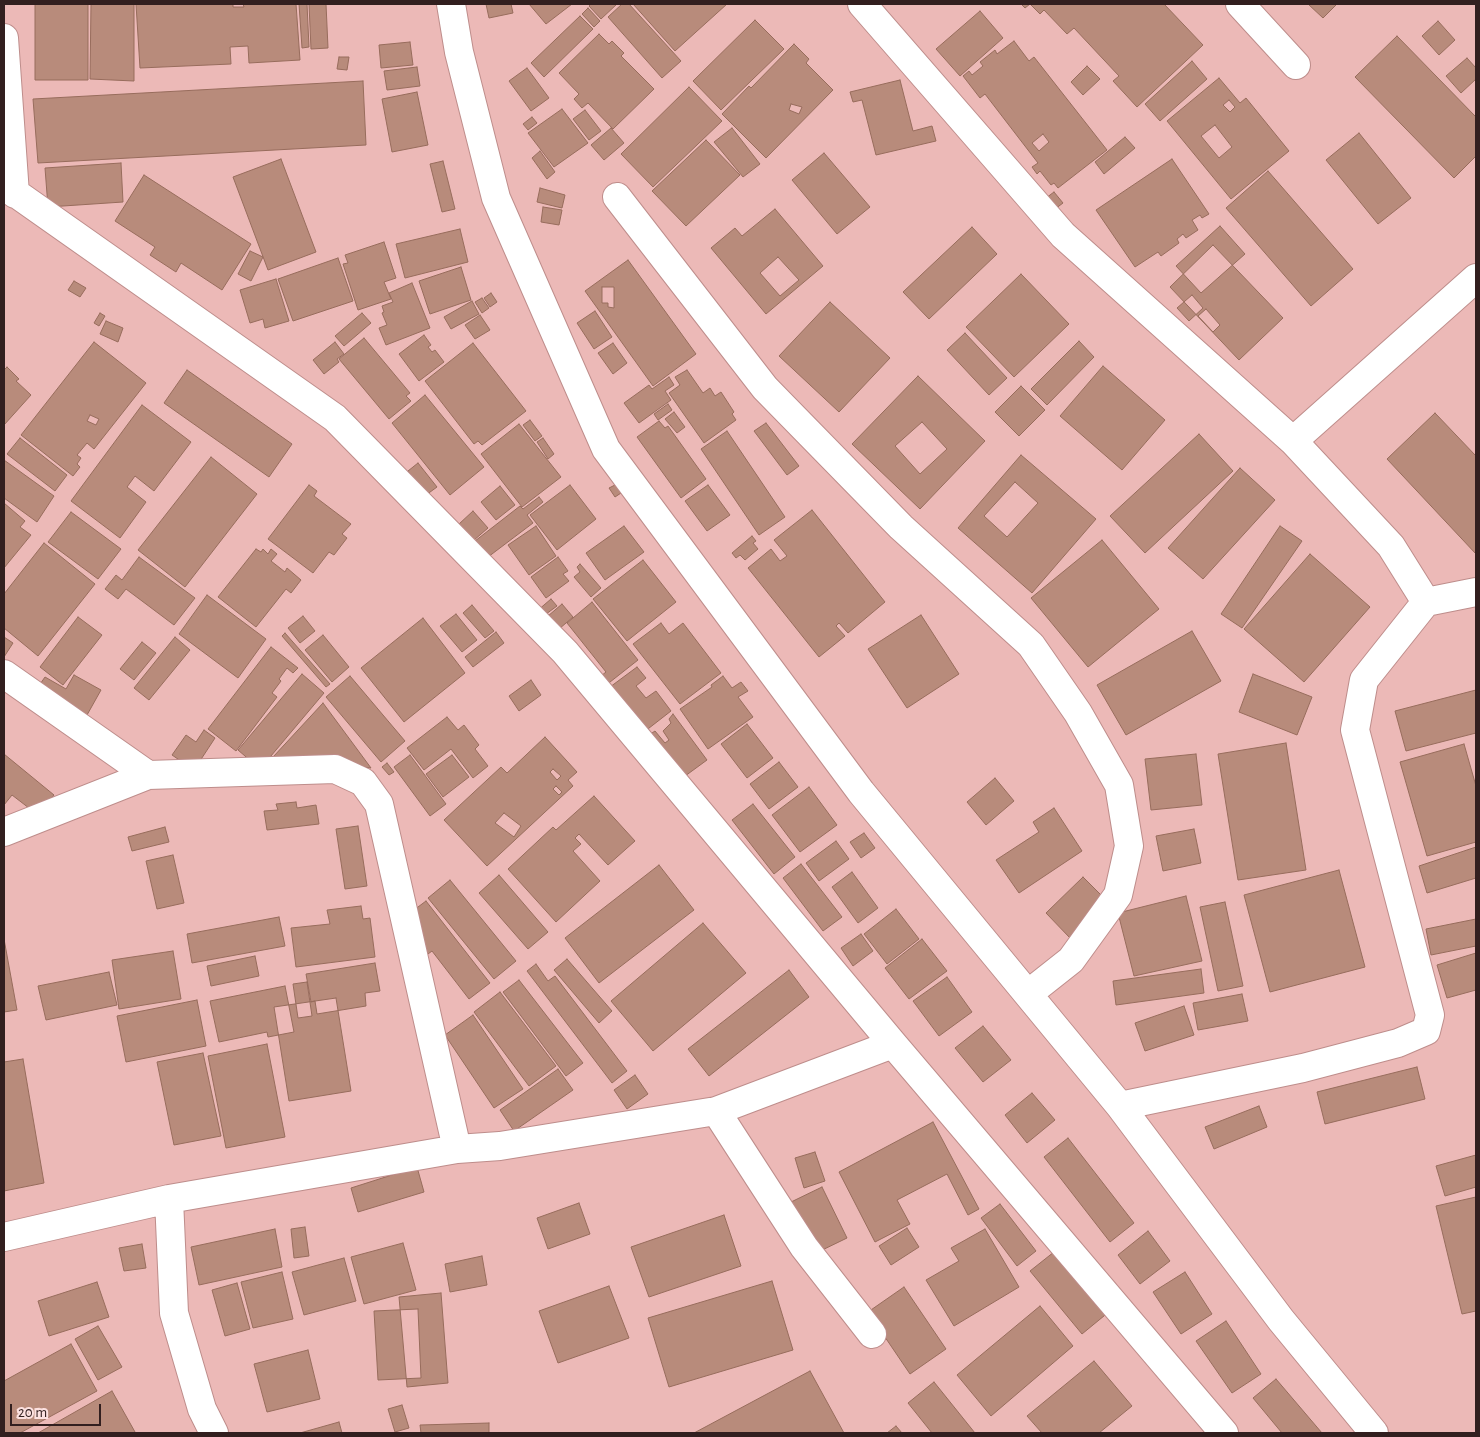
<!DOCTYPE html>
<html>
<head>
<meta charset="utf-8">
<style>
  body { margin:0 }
  #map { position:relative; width:1480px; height:1437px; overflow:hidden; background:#ecb9b7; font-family:"Alegreya Sans",sans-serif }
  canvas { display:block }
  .frame { position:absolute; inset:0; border:5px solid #321f1f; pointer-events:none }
  .scale { position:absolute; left:10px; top:1404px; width:91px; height:22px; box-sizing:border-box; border:2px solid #321f1f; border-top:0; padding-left:6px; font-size:15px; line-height:18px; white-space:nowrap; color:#321f1f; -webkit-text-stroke:4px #fce1e0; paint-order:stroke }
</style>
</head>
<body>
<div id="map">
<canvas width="1480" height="1437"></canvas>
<div class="frame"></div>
<div class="scale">20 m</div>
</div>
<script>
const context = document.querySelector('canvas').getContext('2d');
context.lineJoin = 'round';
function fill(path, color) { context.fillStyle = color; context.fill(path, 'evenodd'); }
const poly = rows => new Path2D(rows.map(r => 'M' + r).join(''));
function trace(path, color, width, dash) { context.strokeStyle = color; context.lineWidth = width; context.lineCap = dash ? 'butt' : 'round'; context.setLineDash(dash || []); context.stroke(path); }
const building = poly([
  [35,4,88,4,88,80,35,80,35,4],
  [91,4,134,4,134,81,90,79,91,4],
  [136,4,233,4,233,7,244,7,243,4,296,4,300,60,249,63,248,46,230,47,231,64,140,68,136,4],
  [299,4,307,4,309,47,302,48,299,4],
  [309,4,326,4,328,48,311,49,309,4],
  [486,4,511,4,513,13,489,18,486,4],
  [529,4,572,4,546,24,529,4],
  [591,4,617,4,601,19,589,6,591,4],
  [622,4,629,4,681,61,662,78,608,17,622,4],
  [633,4,727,4,675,51,633,4],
  [1021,4,1164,4,1203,45,1137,107,1113,81,1119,76,1074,28,1067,34,1044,10,1040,14,1030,4,1025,8,1021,4],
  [1308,4,1337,4,1323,18,1308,4],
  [588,8,600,21,594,27,582,14,588,8],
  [980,11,1003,38,960,76,936,49,980,11],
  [580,16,593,29,544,77,531,63,580,16],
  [755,20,784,49,721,110,693,81,755,20],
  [1438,21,1455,40,1439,55,1422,36,1438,21],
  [599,34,609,44,612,41,624,53,621,56,654,89,613,129,588,103,582,108,574,99,579,94,559,73,599,34],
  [1397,36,1476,117,1476,156,1454,178,1355,77,1397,36],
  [1014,41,1029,61,1034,57,1107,150,1058,188,1054,183,1051,185,1040,171,1037,174,1032,167,1038,163,985,94,980,98,963,76,969,71,972,75,983,66,980,62,995,50,997,54,1014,41],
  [1043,134,1049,142,1039,151,1032,143,1043,134],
  [410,42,413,65,381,68,379,45,410,42],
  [794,44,809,59,806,63,833,90,766,158,722,114,749,86,751,88,794,44],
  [791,104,802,107,799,114,789,110,791,104],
  [339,57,349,57,347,70,337,69,339,57],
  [1467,58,1476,68,1476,79,1461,93,1446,76,1467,58],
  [1192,61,1207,79,1160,121,1145,104,1192,61],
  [1087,66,1100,79,1083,95,1071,82,1087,66],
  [417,67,420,86,387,90,384,71,417,67],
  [527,68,549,98,531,111,509,81,527,68],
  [1219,78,1240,103,1246,98,1289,151,1231,199,1167,121,1219,78],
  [1229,100,1235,107,1230,112,1223,105,1229,100],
  [1215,125,1232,147,1219,158,1201,136,1215,125],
  [900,80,913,131,932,126,936,141,876,155,862,100,853,102,850,92,900,80],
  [363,81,366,145,38,163,33,99,363,81],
  [689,87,722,121,653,187,621,154,689,87],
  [417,92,428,145,392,152,382,99,417,92],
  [562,109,588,143,554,167,528,133,562,109],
  [585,110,601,131,589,140,573,119,585,110],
  [532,117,537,123,528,130,523,124,532,117],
  [611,128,624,143,604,160,591,145,611,128],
  [732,128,760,164,743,177,714,142,732,128],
  [1359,133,1411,198,1378,224,1326,160,1359,133],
  [1125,137,1135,148,1104,174,1095,162,1125,137],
  [706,140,740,175,686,226,652,191,706,140],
  [540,151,555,172,547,179,532,158,540,151],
  [824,153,870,207,837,234,792,180,824,153],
  [281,159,316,252,268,270,233,177,281,159],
  [1172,159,1209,214,1202,218,1200,215,1192,220,1198,230,1186,238,1183,234,1177,239,1179,243,1161,256,1158,252,1135,267,1096,210,1172,159],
  [443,161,455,209,442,212,430,164,443,161],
  [121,163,123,202,48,207,45,168,121,163],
  [1268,171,1353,269,1311,306,1226,208,1268,171],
  [144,175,251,244,222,290,181,263,176,272,150,255,155,247,115,221,144,175],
  [540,188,565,195,562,208,537,202,540,188],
  [1054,192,1063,203,1051,212,1042,201,1054,192],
  [543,207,562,210,559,225,541,222,543,207],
  [775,209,823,266,766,314,711,248,735,228,742,236,775,209],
  [778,257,799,280,780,296,760,273,778,257],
  [1220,226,1245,254,1201,293,1176,266,1220,226],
  [972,227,997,254,929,319,903,292,972,227],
  [460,229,468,262,405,278,396,244,460,229],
  [384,242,396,278,384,282,391,299,358,310,343,264,348,263,345,255,384,242],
  [1213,245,1283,318,1239,360,1170,287,1213,245],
  [250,251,263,257,251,281,238,274,250,251],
  [338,258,353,301,293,321,278,279,338,258],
  [628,260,696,354,653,386,585,291,628,260],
  [602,287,614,287,614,308,608,307,608,303,602,303,602,287],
  [461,267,471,300,430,314,419,281,461,267],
  [1021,274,1069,324,1014,377,966,327,1021,274],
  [276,279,289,321,265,328,263,319,250,323,240,290,276,279],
  [74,281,86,288,80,297,68,290,74,281],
  [412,283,430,328,386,345,379,328,387,325,382,313,384,312,382,306,393,302,389,293,412,283],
  [491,293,497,302,490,307,484,298,491,293],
  [1192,295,1203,308,1189,321,1177,308,1192,295],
  [482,298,489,308,482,313,475,302,482,298],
  [472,301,479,314,451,329,444,317,472,301],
  [830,302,890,358,839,412,779,356,830,302],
  [1206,309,1220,325,1213,332,1198,316,1206,309],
  [595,311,612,337,594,349,577,323,595,311],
  [100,313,105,316,99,326,94,323,100,313],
  [362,313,371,323,344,346,335,336,362,313],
  [480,315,490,330,475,339,465,325,480,315],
  [106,321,123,328,118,342,100,334,106,321],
  [965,333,1007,378,989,395,947,350,965,333],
  [424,335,431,345,428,347,432,352,435,350,444,362,419,381,399,354,424,335],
  [364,338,410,393,406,396,411,401,389,419,339,359,364,338],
  [1079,341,1094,357,1047,405,1031,389,1079,341],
  [94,342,146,383,94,449,87,443,77,455,81,458,77,464,80,467,73,476,21,435,94,342],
  [90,415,99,419,96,425,87,421,90,415],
  [335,342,344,354,337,359,339,362,324,374,313,360,335,342],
  [473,343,526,411,482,445,478,441,474,444,425,381,473,343],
  [613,343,627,363,613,374,598,353,613,343],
  [1103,366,1165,420,1122,470,1060,416,1103,366],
  [7,367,19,379,16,381,31,395,4,425,4,370,7,367],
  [187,370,292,444,269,477,164,403,187,370],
  [687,370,703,393,710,388,715,396,721,392,734,412,732,414,736,420,704,443,669,393,680,385,675,377,687,370],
  [918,376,985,441,920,509,852,444,918,376],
  [922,422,947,449,920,474,895,446,922,422],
  [669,377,674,385,665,391,671,400,639,423,624,403,649,385,652,389,669,377],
  [1021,386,1045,410,1019,436,995,412,1021,386],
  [425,395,484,467,450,495,392,423,425,395],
  [668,404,672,410,658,420,654,414,668,404],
  [142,405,191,442,154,491,135,476,127,487,146,502,120,538,71,501,142,405],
  [674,412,685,427,677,433,665,419,674,412],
  [1435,413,1476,456,1476,554,1387,459,1435,413],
  [530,420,542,436,535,441,523,425,530,420],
  [659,421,665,428,668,426,706,479,681,498,637,437,659,421],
  [766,423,799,466,787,475,754,431,766,423],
  [519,424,561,477,522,507,481,454,519,424],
  [727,431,785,517,759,535,701,449,727,431],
  [1199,434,1233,471,1145,553,1110,516,1199,434],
  [20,438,67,475,55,491,7,454,20,438],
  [543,438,554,454,548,459,537,442,543,438],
  [1021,455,1096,519,1032,593,958,528,1021,455],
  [1015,482,1038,503,1007,537,984,516,1015,482],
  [211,457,257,494,185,587,138,550,211,457],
  [4,460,54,496,37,522,4,498,4,460],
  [418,463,437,487,426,495,408,471,418,463],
  [1240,468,1275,500,1203,579,1168,548,1240,468],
  [309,485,317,491,314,496,351,524,342,534,347,538,334,555,329,552,313,573,268,539,309,485],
  [570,485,596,519,557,550,530,515,570,485],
  [615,485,621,493,615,497,609,488,615,485],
  [708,485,730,515,707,531,685,501,708,485],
  [500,486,515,505,496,520,481,502,500,486],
  [539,497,543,502,527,515,533,523,488,557,475,541,520,506,523,509,539,497],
  [4,503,25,521,20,527,31,535,4,568,4,503],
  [812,510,885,602,848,633,839,623,836,626,845,636,819,657,748,568,771,549,780,561,787,556,774,540,812,510],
  [473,511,488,528,473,541,459,524,473,511],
  [71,512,121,549,98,579,48,542,71,512],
  [536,526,556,556,529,575,508,545,536,526],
  [624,526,644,552,605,580,586,553,624,526],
  [1280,526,1302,541,1242,628,1221,614,1280,526],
  [752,536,756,541,753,543,758,549,745,560,740,555,736,558,732,553,752,536],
  [1102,540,1159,609,1088,667,1031,598,1102,540],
  [44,543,95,584,38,656,4,628,4,594,44,543],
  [256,549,261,552,263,549,268,554,271,549,277,554,271,561,285,572,287,568,301,580,291,593,286,589,256,627,218,597,256,549],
  [1310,554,1370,607,1304,682,1244,629,1310,554],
  [139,557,195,598,174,625,126,589,118,599,105,589,116,575,122,580,139,557],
  [558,557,568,571,563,574,569,581,546,598,531,577,558,557],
  [643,560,676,602,627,641,593,599,643,560],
  [580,564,601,588,591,597,574,577,580,572,577,567,580,564],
  [207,595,266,639,238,678,179,634,207,595],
  [551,599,557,606,542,617,537,611,551,599],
  [592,602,638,660,605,686,601,676,606,672,567,623,592,602],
  [562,604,573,617,559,629,548,616,562,604],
  [472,605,494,631,485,638,463,613,472,605],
  [456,614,477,640,462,652,440,626,456,614],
  [921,615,959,674,907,708,868,649,921,615],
  [303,616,315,631,300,643,288,628,303,616],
  [78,617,102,635,63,685,40,667,78,617],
  [423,618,465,673,404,722,361,668,423,618],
  [661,623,669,634,683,623,721,673,680,704,633,644,661,623],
  [1192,631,1221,681,1126,735,1097,685,1192,631],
  [496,632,504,643,473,667,465,657,496,632],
  [285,633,330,684,326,687,282,636,285,633],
  [323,635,349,667,332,682,305,650,323,635],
  [4,637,13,643,4,657,4,637],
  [175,637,190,650,149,700,134,688,175,637],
  [142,642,156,653,134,680,120,669,142,642],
  [271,647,298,668,293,673,287,668,279,679,281,681,272,693,277,697,236,751,208,729,271,647],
  [637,667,646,678,636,686,646,698,656,691,671,711,644,732,610,687,637,667],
  [302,674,324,693,260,769,238,750,302,674],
  [1253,674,1312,697,1297,735,1239,712,1253,674],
  [74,675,101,690,87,715,38,687,45,677,66,689,74,675],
  [350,676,405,741,381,762,326,697,350,676],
  [723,676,732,688,741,682,748,691,738,697,753,717,708,749,680,709,712,687,711,685,723,676],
  [531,680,541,695,519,711,509,696,531,680],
  [1476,690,1476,733,1406,751,1395,711,1476,690],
  [323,703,371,768,273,757,323,703],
  [673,714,707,760,681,779,649,735,655,731,665,743,669,740,663,731,671,723,669,719,673,714],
  [447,717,458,730,464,725,479,745,475,749,488,766,473,778,451,749,424,770,407,748,447,717],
  [747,724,773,758,747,778,721,744,747,724],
  [204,730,215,738,194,770,172,755,186,735,196,742,204,730],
  [545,737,577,772,568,780,573,786,487,866,444,820,501,767,507,773,545,737],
  [553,769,561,776,557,780,550,772,553,769],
  [556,786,562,792,559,795,553,789,556,786],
  [504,813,521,826,514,837,495,823,504,813],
  [1286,743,1306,870,1238,880,1218,754,1286,743],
  [1464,744,1476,786,1476,842,1427,856,1400,762,1464,744],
  [4,754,54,795,38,815,12,795,4,805,4,754],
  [1196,754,1202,805,1151,810,1145,759,1196,754],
  [410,755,446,804,430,816,394,767,410,755],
  [452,755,469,777,443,797,426,774,452,755],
  [779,762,798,787,769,809,750,784,779,762],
  [387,763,394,772,389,775,382,767,387,763],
  [995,778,1014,801,986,825,967,802,995,778],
  [809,787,837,825,800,852,772,815,809,787],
  [594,796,635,841,608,865,579,834,575,838,581,844,573,851,600,881,556,922,508,869,553,827,556,830,594,796],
  [296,802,297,808,316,805,319,824,267,830,264,811,278,810,276,804,296,802],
  [753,804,795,857,774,874,732,820,753,804],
  [1054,808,1082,851,1019,893,996,860,1039,832,1033,822,1054,808],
  [358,826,367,886,345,889,336,829,358,826],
  [165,827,169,842,132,851,128,837,165,827],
  [1194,829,1201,863,1163,871,1156,836,1194,829],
  [864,833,875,848,861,858,850,842,864,833],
  [836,841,849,859,819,881,806,863,836,841],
  [1476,847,1476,878,1427,893,1419,866,1476,847],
  [173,855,184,903,157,909,146,861,173,855],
  [801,864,842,917,823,931,783,878,801,864],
  [659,865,694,910,599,983,565,938,659,865],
  [1339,870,1365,967,1270,992,1244,895,1339,870],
  [852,872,878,908,858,923,832,887,852,872],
  [499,875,548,932,528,949,479,893,499,875],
  [1083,877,1107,901,1070,938,1046,913,1083,877],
  [450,880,516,961,494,979,428,898,450,880],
  [1186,896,1202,961,1134,976,1118,913,1186,896],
  [426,901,490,983,469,999,432,951,428,954,412,933,406,916,426,901],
  [1225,902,1243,986,1218,991,1200,907,1225,902],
  [361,906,363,919,370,918,375,957,296,967,291,928,330,924,327,910,361,906],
  [896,909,919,939,887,964,864,934,896,909],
  [279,917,285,946,192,963,187,934,279,917],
  [1476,919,1476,946,1431,955,1426,929,1476,919],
  [703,923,746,973,653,1051,611,1001,703,923],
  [861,934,873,951,853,966,841,948,861,934],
  [4,939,17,1010,4,1012,4,939],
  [922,939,947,971,909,999,885,968,922,939],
  [173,951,181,999,119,1009,112,960,173,951],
  [1476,953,1476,990,1447,998,1437,965,1476,953],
  [255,956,259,976,211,986,207,966,255,956],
  [567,959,612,1011,599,1023,554,970,567,959],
  [375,963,380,991,365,993,366,1006,317,1014,315,1001,311,1002,306,974,375,963],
  [536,964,548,981,555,976,627,1071,612,1083,527,971,536,964],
  [1201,969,1204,993,1116,1005,1113,981,1201,969],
  [789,970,809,997,709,1076,688,1049,789,970],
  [109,972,117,1005,46,1020,38,986,109,972],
  [947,977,972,1012,939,1036,913,1001,947,977],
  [519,980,583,1063,566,1076,503,992,519,980],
  [307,982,312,1016,298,1018,293,984,307,982],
  [285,986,294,1032,268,1037,267,1032,219,1042,210,1001,285,986],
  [500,992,556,1066,529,1086,474,1012,500,992],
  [1242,994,1248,1021,1198,1030,1193,1003,1242,994],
  [336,998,351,1091,289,1101,274,1007,336,998],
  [197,1000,206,1046,126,1062,117,1016,197,1000],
  [1184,1006,1194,1035,1145,1051,1135,1023,1184,1006],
  [473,1015,523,1089,494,1108,445,1035,473,1015],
  [983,1026,1011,1060,983,1082,955,1048,983,1026],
  [267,1044,285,1137,226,1148,208,1056,267,1044],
  [203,1053,221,1136,174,1145,157,1062,203,1053],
  [23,1059,44,1183,4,1191,4,1062,23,1059],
  [1417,1067,1425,1099,1325,1124,1317,1092,1417,1067],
  [558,1069,573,1090,514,1131,500,1110,558,1069],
  [635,1075,648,1094,627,1109,614,1090,635,1075],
  [1032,1093,1055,1120,1027,1143,1005,1115,1032,1093],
  [1259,1106,1267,1127,1214,1149,1205,1127,1259,1106],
  [933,1122,979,1209,968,1215,947,1174,897,1200,910,1224,875,1242,839,1172,933,1122],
  [1068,1138,1134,1223,1110,1242,1044,1157,1068,1138],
  [815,1152,825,1181,804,1188,795,1158,815,1152],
  [1476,1155,1476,1187,1445,1196,1436,1166,1476,1155],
  [417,1167,424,1192,358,1212,351,1188,417,1167],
  [822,1187,847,1238,814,1254,789,1203,822,1187],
  [1476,1197,1476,1311,1462,1314,1436,1206,1476,1197],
  [579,1203,590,1234,548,1249,537,1218,579,1203],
  [1000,1204,1036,1251,1017,1266,981,1218,1000,1204],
  [724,1215,741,1266,649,1297,631,1247,724,1215],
  [305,1227,309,1256,294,1258,291,1229,305,1227],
  [907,1228,919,1247,891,1265,879,1246,907,1228],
  [275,1229,282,1267,199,1285,191,1247,275,1229],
  [985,1229,1019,1287,954,1326,926,1280,959,1261,951,1248,985,1229],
  [1148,1231,1170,1261,1140,1284,1118,1255,1148,1231],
  [403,1243,416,1290,364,1304,351,1257,403,1243],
  [142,1244,146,1268,124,1271,119,1248,142,1244],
  [1059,1248,1110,1311,1082,1334,1030,1271,1059,1248],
  [482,1256,487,1285,450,1292,445,1264,482,1256],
  [344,1258,356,1301,304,1315,292,1272,344,1258],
  [282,1272,293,1319,253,1328,241,1282,282,1272],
  [1185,1272,1212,1314,1181,1334,1153,1292,1185,1272],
  [772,1281,793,1350,669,1387,648,1318,772,1281],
  [97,1282,109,1317,49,1336,38,1301,97,1282],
  [237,1283,250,1329,225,1336,212,1290,237,1283],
  [609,1286,629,1338,558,1363,539,1311,609,1286],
  [904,1287,946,1349,910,1374,868,1312,904,1287],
  [441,1293,448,1383,407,1387,399,1297,441,1293],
  [1040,1306,1073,1346,991,1416,957,1375,1040,1306],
  [418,1309,421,1378,378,1380,374,1311,418,1309],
  [1226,1321,1261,1374,1232,1393,1196,1341,1226,1321],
  [98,1326,122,1367,98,1380,75,1339,98,1326],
  [71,1344,97,1391,20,1433,4,1433,4,1381,71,1344],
  [308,1350,320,1399,267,1412,254,1364,308,1350],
  [1094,1361,1132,1406,1099,1433,1042,1433,1027,1416,1094,1361],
  [810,1371,844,1433,694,1433,810,1371],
  [1276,1379,1322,1433,1282,1433,1253,1398,1276,1379],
  [934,1382,975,1433,932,1433,908,1403,934,1382],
  [112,1391,135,1432,133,1433,38,1433,112,1391],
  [402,1405,409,1428,395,1432,388,1409,402,1405],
  [339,1422,342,1433,300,1433,339,1422],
  [489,1423,489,1433,421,1433,420,1425,489,1423],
  [896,1426,902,1433,887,1433,896,1426]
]);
fill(building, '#b88b7b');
trace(building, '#976c5c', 1);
const minor = poly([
  [451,4,459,52,496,198,606,449,861,792,1120,1106,1281,1320,1374,1433],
  [862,4,1063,235,1293,441,1391,546,1426,602,1476,592],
  [1240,4,1296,65],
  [4,38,15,194],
  [4,185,335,418,565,652,893,1044,1224,1433],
  [617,197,765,388,901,527,1031,645,1078,713,1119,785,1129,846,1118,895,1071,960,1028,994],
  [1293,441,1476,278],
  [4,674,148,775],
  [4,832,148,775,335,769,363,782,379,804,457,1149],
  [1120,1106,1303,1068,1398,1043,1426,1031,1430,1015,1355,730,1364,680,1426,602],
  [716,1111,804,1247,872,1334],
  [169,1199,174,1313,202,1409,214,1433],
  [4,1237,169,1199,457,1149,500,1146,716,1111,893,1044]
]);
trace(minor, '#be8d8b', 30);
trace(minor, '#fff', 28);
</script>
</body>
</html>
